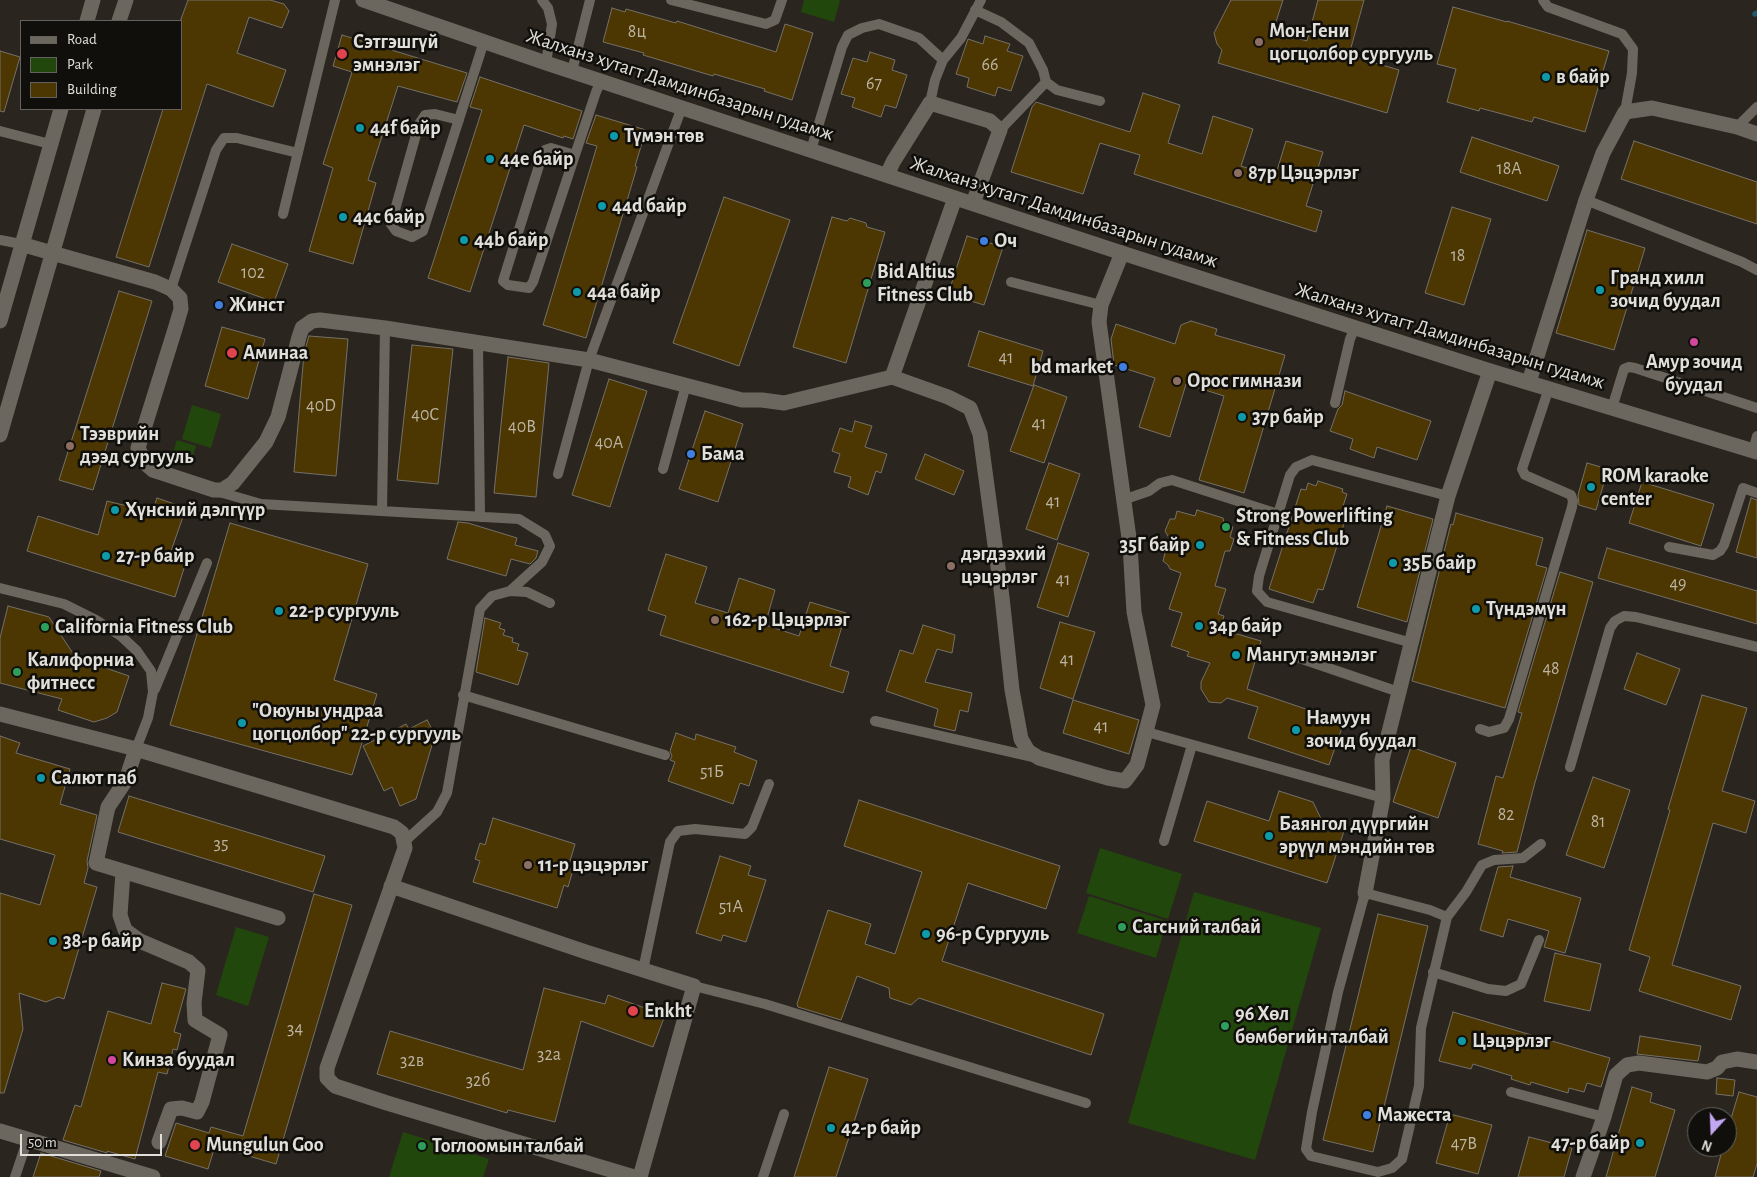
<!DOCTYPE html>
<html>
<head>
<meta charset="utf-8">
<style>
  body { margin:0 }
  #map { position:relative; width:1757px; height:1177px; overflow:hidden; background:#2a261f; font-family:"Alegreya Sans",sans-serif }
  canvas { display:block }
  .legend { position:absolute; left:20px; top:20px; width:162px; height:90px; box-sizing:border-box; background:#110f0c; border:1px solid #64625e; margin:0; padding:6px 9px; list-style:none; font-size:15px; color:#e1dfda }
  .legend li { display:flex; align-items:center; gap:10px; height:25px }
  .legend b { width:25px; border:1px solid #64625e }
  .north { position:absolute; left:1687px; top:1107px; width:50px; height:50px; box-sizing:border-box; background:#110f0c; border:1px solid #64625e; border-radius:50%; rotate:200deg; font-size:14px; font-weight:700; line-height:20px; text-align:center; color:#e1dfda }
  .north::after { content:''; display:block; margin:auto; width:18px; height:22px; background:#c2a8f2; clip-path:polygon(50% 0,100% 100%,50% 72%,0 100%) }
  .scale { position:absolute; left:20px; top:1134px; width:142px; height:22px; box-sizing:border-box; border:2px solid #e1dfda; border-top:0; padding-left:6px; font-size:15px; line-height:18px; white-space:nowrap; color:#e1dfda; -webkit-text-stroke:4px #110f0c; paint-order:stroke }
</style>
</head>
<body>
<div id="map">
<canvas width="1757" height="1177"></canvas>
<ul class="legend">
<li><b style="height:6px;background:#6b675e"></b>Road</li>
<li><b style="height:14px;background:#22470c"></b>Park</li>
<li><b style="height:14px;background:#4c3602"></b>Building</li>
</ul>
<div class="north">N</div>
<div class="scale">50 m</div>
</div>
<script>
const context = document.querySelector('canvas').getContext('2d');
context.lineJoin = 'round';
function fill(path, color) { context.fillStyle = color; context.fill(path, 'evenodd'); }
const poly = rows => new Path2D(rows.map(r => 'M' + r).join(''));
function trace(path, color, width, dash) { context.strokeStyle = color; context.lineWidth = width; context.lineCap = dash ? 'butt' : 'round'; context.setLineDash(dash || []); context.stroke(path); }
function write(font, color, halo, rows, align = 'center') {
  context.font = font + ' "Alegreya Sans",sans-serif'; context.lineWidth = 5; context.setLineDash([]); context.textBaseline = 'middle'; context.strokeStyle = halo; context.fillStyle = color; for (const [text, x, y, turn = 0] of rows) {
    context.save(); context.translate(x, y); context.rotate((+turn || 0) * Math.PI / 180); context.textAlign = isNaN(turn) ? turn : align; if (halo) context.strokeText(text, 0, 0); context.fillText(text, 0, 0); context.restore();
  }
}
fill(poly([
  [804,0,840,0,834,22,801,12],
  [192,405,221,414,211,448,182,439],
  [177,440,196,446,190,466,171,459],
  [1100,848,1182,874,1168,919,1086,893],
  [1194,892,1321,928,1255,1160,1128,1123],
  [1089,896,1167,921,1156,958,1077,933],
  [236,927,269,937,248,1006,216,995],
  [403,1132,489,1159,483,1177,389,1177]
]), '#22470c');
trace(poly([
  [1755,14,1757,13]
]), '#215972', 5.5);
const building = poly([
  [188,0,270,0,284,4,289,11,282,28,249,17,237,53,286,70,273,107,207,84,149,267,116,257,163,109,181,109,181,19,188,0],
  [1231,0,1283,0,1273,31,1307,41,1318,0,1364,0,1349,55,1399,70,1387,113,1218,63,1222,50,1217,44,1214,33,1231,0],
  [1453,7,1507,22,1507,21,1609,51,1585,132,1534,117,1532,122,1480,108,1479,111,1447,102,1456,69,1437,64,1453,7],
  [612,8,625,12,626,9,676,23,677,21,776,52,785,24,813,33,792,100,764,91,765,89,714,74,713,76,643,55,644,53,603,42,612,8],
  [342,35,467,73,457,102,398,86,368,180,376,183,353,264,309,251,333,168,323,164,352,72,333,66,342,35],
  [985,36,1010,44,1007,51,1023,56,1011,91,998,87,995,96,967,87,969,78,956,74,968,39,983,44,985,36],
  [0,51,20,57,4,112,0,111,0,51],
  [870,52,895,60,892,70,907,75,896,108,885,105,881,117,852,107,855,98,841,94,853,58,867,62,870,52],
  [480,77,582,111,573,139,564,136,563,138,524,125,470,292,428,278,482,110,470,107,480,77],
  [1143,93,1180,105,1168,143,1202,154,1213,116,1253,129,1241,166,1275,177,1286,141,1323,152,1306,206,1322,211,1316,232,1134,174,1140,155,1100,143,1083,194,1011,172,1032,107,1036,102,1130,132,1143,93],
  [596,115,646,130,635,166,637,167,586,338,543,325,597,146,586,143,596,115],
  [1472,137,1559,166,1547,201,1460,172,1472,137],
  [1634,141,1757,182,1757,224,1621,179,1634,141],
  [724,197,790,220,739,366,673,343,724,197],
  [1452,207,1491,219,1464,305,1425,293,1452,207],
  [832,217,847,221,850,218,866,223,867,227,885,232,846,363,793,347,832,217],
  [1587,230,1645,248,1614,350,1556,333,1587,230],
  [967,236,1003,247,984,305,948,294,967,236],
  [232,244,288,264,274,302,218,282,232,244],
  [119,291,152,301,93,490,59,480,119,291],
  [1191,321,1217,329,1215,335,1285,355,1244,493,1199,480,1224,396,1186,384,1170,437,1139,427,1155,378,1114,365,1111,339,1116,324,1175,344,1181,325,1191,321],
  [222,327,265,339,248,399,205,386,222,327],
  [979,331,1043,351,1033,386,968,366,979,331],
  [309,336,348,339,336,476,294,472,304,353,309,336],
  [412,345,453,349,438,484,397,480,412,345],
  [508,357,549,363,536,497,494,493,508,357],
  [609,379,647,391,610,507,572,495,609,379],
  [1034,385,1067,397,1044,463,1010,451,1034,385],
  [1345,391,1431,421,1417,460,1377,447,1374,458,1350,449,1353,439,1330,431,1338,409,1342,405,1345,391],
  [705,411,743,424,718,502,679,489,705,411],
  [855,421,872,426,865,447,887,454,881,473,876,471,868,495,848,487,851,477,834,472,840,454,832,451,840,428,852,432,855,421],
  [925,454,964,471,954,495,915,479,925,454],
  [1049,463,1080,474,1057,540,1026,529,1049,463],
  [1587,463,1608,469,1596,510,1579,505,1578,495,1587,463],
  [1318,481,1343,489,1342,492,1347,494,1343,506,1349,508,1323,590,1318,589,1313,603,1269,589,1301,489,1306,490,1308,483,1316,486,1318,481],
  [1642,482,1714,504,1701,546,1629,523,1642,482],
  [157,498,186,508,169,557,186,562,175,597,27,551,38,516,98,535,107,501,152,512,157,498],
  [1751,498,1757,500,1757,558,1736,552,1751,498],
  [1387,506,1433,519,1407,622,1357,607,1387,506],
  [1197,510,1223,518,1224,523,1233,527,1230,537,1234,539,1230,551,1225,551,1215,586,1226,589,1218,614,1224,616,1220,629,1261,641,1247,689,1344,722,1329,765,1248,738,1258,707,1227,698,1221,703,1209,702,1201,689,1201,682,1210,663,1187,656,1189,652,1171,646,1182,613,1169,609,1181,573,1170,569,1168,565,1163,561,1169,538,1165,531,1170,519,1175,519,1177,511,1195,516,1197,510],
  [1456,513,1543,538,1536,565,1547,568,1505,708,1412,681,1451,524,1453,525,1456,513],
  [458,522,468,523,517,538,515,545,538,551,536,558,530,564,511,559,506,576,447,559,458,522],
  [230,523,368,564,334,680,377,694,352,775,170,725,230,523],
  [1058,543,1089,553,1068,617,1037,607,1058,543],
  [1607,548,1757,591,1757,624,1598,578,1607,548],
  [666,554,707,567,695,603,728,613,739,578,775,590,765,625,799,636,810,602,846,613,830,666,849,672,843,693,660,635,666,616,648,610,666,554],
  [1560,572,1593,582,1534,786,1517,852,1502,853,1503,851,1478,844,1496,776,1503,778,1522,713,1518,712,1560,572],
  [8,606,49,617,76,658,129,676,117,712,107,718,94,722,58,710,62,699,0,683,0,638,8,606],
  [485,618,501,623,499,628,505,630,503,635,513,638,512,642,519,644,517,650,528,653,518,685,476,672,485,618],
  [1060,622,1095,632,1073,699,1040,688,1060,622],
  [923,625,955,635,952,653,937,649,925,682,972,693,968,712,960,710,955,731,934,726,938,709,886,691,900,650,913,654,923,625],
  [1637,653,1680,669,1666,705,1624,689,1637,653],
  [1702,695,1747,708,1722,791,1755,801,1746,833,1713,823,1672,965,1741,986,1731,1020,1639,991,1650,957,1629,950,1670,810,1668,809,1702,695],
  [1073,700,1139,720,1129,754,1063,733,1073,700],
  [427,720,435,735,416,799,400,806,392,787,384,791,363,746,406,724,409,729,427,720],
  [676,733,695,740,696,734,736,747,734,752,757,761,749,786,740,783,733,804,668,781,675,762,670,760,672,756,670,751,676,733],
  [0,736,20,743,16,753,70,769,60,804,97,815,87,861,88,868,84,883,97,887,64,999,58,997,46,1002,19,993,23,1029,4,1093,0,1093,0,893,40,905,55,855,0,839,0,736],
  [1411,747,1456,763,1438,818,1393,802,1411,747],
  [1593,777,1630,790,1604,868,1566,855,1593,777],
  [1279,791,1313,802,1324,825,1344,831,1327,883,1194,841,1207,801,1269,821,1279,791],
  [129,796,325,856,313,892,118,832,129,796],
  [859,800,1060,866,1046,909,968,883,942,961,1104,1014,1091,1055,919,998,911,1005,890,998,889,988,857,976,841,1020,798,1007,797,1004,828,910,871,924,865,944,895,954,922,872,844,846,859,800],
  [493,818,575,844,568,868,573,870,568,887,564,885,557,908,473,882,480,861,475,859,480,843,485,845,493,818],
  [720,856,751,866,748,875,766,880,746,942,723,935,721,941,696,933,720,856],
  [1513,866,1510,877,1581,898,1565,953,1544,947,1549,931,1508,919,1503,937,1480,930,1498,867,1513,866],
  [314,894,352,905,276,1164,215,1146,208,1169,165,1156,176,1123,209,1133,211,1127,243,1136,314,894],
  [1378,914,1428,926,1373,1152,1323,1140,1378,914],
  [1555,953,1601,964,1590,1011,1544,1001,1555,953],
  [162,983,186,989,174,1032,181,1034,177,1050,173,1049,167,1074,158,1072,135,1159,107,1151,107,1153,63,1140,75,1105,81,1107,108,1011,151,1024,162,983],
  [544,988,605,1004,608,995,665,1015,653,1047,581,1021,555,1122,508,1110,507,1113,377,1074,390,1031,523,1070,544,988],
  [1453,1012,1610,1058,1601,1087,1587,1083,1584,1092,1569,1088,1568,1093,1531,1082,1530,1085,1511,1079,1512,1076,1473,1064,1471,1069,1439,1061,1453,1012],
  [1640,1036,1701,1046,1698,1061,1637,1054,1640,1036],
  [829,1067,868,1079,836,1177,794,1177,829,1067],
  [1717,1078,1735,1080,1733,1096,1716,1094,1717,1078],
  [1632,1087,1652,1093,1650,1102,1675,1110,1655,1177,1606,1177,1632,1087],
  [1739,1092,1757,1097,1757,1164,1753,1177,1715,1177,1723,1147,1727,1147,1727,1132,1739,1092],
  [1450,1114,1492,1125,1478,1174,1436,1163,1450,1114],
  [1529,1137,1572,1148,1564,1177,1518,1177,1529,1137],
  [41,1153,101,1171,99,1177,33,1177,41,1153]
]);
fill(building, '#4c3602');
trace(building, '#757068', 1);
trace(poly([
  [542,0,548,8,552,24,546,63],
  [671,0,766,24,775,20,782,0],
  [1543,0,1548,7,1622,34,1633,49,1632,73,1625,112],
  [975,10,1001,22,1029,43,1043,70,1046,82,1057,90,1100,101],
  [572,71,590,0],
  [930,103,935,80,943,60,961,38,981,0],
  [459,120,435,114,425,115,419,124,391,224,396,231,412,237,423,231,480,54,484,41],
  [1737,127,1757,107],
  [1000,130,1046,82],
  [0,131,50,144],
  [811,150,842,47,848,35,862,28,879,24,919,38,943,60],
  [575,155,551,148,545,150,542,156,503,281,508,285,529,288,533,282,575,155,596,92,601,81],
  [1586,200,1742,262,1757,270],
  [283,214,335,0],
  [0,240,21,244],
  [1011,282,1101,305],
  [171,289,216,150,224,138,237,138,298,153],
  [478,342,480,517],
  [1335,403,1350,339,1355,328],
  [1612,408,1624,369,1629,367,1635,368,1757,408],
  [1753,451,1757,436],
  [663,469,686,385],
  [558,474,589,360,682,107],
  [216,491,261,504,519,519,545,535,550,546,542,562,510,591],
  [1123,500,1149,491,1160,483,1172,480,1278,514],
  [382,511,385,328],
  [1669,547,1713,555,1720,551,1724,545,1743,488,1757,493],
  [0,588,64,604,96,620,121,636,137,651,151,671,153,692,148,718,136,749],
  [1412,643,1267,602,1257,591,1259,576,1290,475,1296,467,1312,460,1448,496],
  [1299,658,1399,692],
  [155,689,207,563],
  [463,695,665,755],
  [875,721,1033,757],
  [1480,729,1489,732,1504,728,1509,719,1572,507,1573,501,1571,495,1525,475,1522,469,1549,388],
  [1147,732,1383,798],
  [1570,767,1610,628,1615,621,1624,616,1636,617,1757,647],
  [405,841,437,812,447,793,480,609,492,596,510,591,527,592,550,603],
  [1164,841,1192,745],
  [1365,893,1430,910,1447,917,1421,1028,1419,1086,1402,1159,1392,1168,1378,1172,1311,1156,1306,1149,1312,1112,1338,992,1365,893],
  [1447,917,1466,892,1482,865,1494,860,1523,858,1541,844],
  [643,970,670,842,678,831,695,829,745,834,752,827,769,784],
  [1433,972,1488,989,1506,991,1521,984,1539,940],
  [694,986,765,1004,1086,1103],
  [1511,1092,1604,1117],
  [15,1177,28,1138],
  [763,1177,784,1114]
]), '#6b675e', 10);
trace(poly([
  [887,175,893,162,930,103,990,121,1000,130,973,203],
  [52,253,155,282,171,289,180,298,181,309,176,326,138,448,145,463,153,470,214,490,222,490,233,483,266,442,278,417,299,337,302,328,312,321,320,320,385,328,589,360,742,400,762,400,784,403,892,377,948,397,970,408,980,434,1002,597,1012,690,1021,739,1028,751,1039,758,1108,778,1125,781,1137,765,1153,705,1134,612,1130,545,1099,322,1101,305,1122,253],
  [892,377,955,198],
  [1529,382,1586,200,1603,153,1625,112,1652,108,1737,127,1757,134],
  [0,714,136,749,394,827,402,833,405,848,327,1068,327,1078,335,1086,387,1103,634,1177],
  [136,749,126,780,108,807,96,863,278,918],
  [123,872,120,915,125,930,140,941,189,962,198,970,194,1003,195,1020,220,1035,202,1102,197,1112,182,1108,171,1109,159,1142],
  [391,886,586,952,694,986,640,1177],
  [1365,893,1383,798,1382,760,1448,496,1490,371],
  [0,1131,153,1177],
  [1583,1177,1604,1117,1616,1075,1627,1065,1639,1063,1707,1072,1717,1068,1722,1062,1737,1059,1757,1062]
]), '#6b675e', 15);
trace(poly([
  [363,0,546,63,1122,253,1490,371,1757,452],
  [87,21,93,0],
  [119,21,126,0],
  [21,244,52,253],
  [0,321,61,109],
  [0,435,94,109]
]), '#6b675e', 15);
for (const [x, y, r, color] of [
  [1259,42,5,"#8d6e63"],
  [342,54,6,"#e0444e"],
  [1546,77,5,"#0f9aa8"],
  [360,128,5,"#0f9aa8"],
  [614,136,5,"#0f9aa8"],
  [490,159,5,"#0f9aa8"],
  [1238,173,5,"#8d6e63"],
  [602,206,5,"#0f9aa8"],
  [343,217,5,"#0f9aa8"],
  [464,240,5,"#0f9aa8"],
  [984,241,5,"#3f7fe0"],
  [867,283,5,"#2e9e5b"],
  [1600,290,5,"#0f9aa8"],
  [577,292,5,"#0f9aa8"],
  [219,305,5,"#3f7fe0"],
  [1694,342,5,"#d1479c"],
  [232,353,6,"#e0444e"],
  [1123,367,5,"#3f7fe0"],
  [1177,381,5,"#8d6e63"],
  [1242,417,5,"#0f9aa8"],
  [70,446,5,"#8d6e63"],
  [691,454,5,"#3f7fe0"],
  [1591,487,5,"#0f9aa8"],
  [115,510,5,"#0f9aa8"],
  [1226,527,5,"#2e9e5b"],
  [1200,545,5,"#0f9aa8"],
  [106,556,5,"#0f9aa8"],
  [1393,563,5,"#0f9aa8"],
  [951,566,5,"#8d6e63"],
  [1476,609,5,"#0f9aa8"],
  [279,611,5,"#0f9aa8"],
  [715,620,5,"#8d6e63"],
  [1199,626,5,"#0f9aa8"],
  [45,627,5,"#2e9e5b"],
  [1236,655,5,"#0f9aa8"],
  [17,672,5,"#2e9e5b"],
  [242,723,5,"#0f9aa8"],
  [1296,730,5,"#0f9aa8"],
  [41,778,5,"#0f9aa8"],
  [1269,836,5,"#0f9aa8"],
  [528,865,5,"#8d6e63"],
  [1122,927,5,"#2e9e5b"],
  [926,934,5,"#0f9aa8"],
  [53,941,5,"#0f9aa8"],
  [633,1011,6,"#e0444e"],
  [1225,1026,5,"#2e9e5b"],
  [1462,1041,5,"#0f9aa8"],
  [112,1060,5,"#d1479c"],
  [1367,1115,5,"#3f7fe0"],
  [831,1128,5,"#0f9aa8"],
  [1640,1143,5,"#0f9aa8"],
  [195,1145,6,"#e0444e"],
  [422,1146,5,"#2e9e5b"]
]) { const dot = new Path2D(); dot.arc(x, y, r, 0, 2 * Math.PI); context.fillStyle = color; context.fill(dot); trace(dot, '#110f0c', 2); }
write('18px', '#bcb5a4', null, [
  ["8ц",637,32],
  ["66",990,65],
  ["67",874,84],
  ["18A",1509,169],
  ["18",1458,256],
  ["102",253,273],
  ["41",1006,358],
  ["40D",321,406],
  ["40C",425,415],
  ["41",1039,424],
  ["40B",522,427],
  ["40А",609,443],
  ["41",1053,502],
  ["41",1063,580],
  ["49",1678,584],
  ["41",1067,660],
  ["48",1551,669],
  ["41",1101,727],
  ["51Б",712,772],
  ["82",1506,815],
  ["81",1598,822],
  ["35",221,844],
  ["51А",731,907],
  ["34",295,1029],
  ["32а",549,1055],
  ["32в",412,1061],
  ["32б",478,1081],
  ["47В",1464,1144]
]);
write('bold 20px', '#e1dfda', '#110f0c', [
  ["Мон-Гени",1269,31],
  ["цогцолбор сургууль",1269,54],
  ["Сэтгэшгүй",353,42],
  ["эмнэлэг",353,65],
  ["в байр",1556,77],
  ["44f байр",370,128],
  ["Түмэн төв",624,136],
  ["44e байр",500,159],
  ["87р Цэцэрлэг",1248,173],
  ["44d байр",612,206],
  ["44c байр",353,217],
  ["44b байр",474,240],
  ["Оч",994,241],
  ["Bid Altius",877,272],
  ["Fitness Club",877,295],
  ["Гранд хилл",1610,278],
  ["зочид буудал",1610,301],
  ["44a байр",587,292],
  ["Жинст",229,305],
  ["Аминаа",243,353],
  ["Амур зочид",1694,362,"center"],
  ["буудал",1694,385,"center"],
  ["bd market",1113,367,"right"],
  ["Орос гимнази",1187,381],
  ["37р байр",1252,417],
  ["Тээврийн",80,434],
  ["дээд сургууль",80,457],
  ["Бама",701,454],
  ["ROM karaoke",1601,476],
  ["center",1601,499],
  ["Хүнсний дэлгүүр",125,510],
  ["Strong Powerlifting",1236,516],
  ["& Fitness Club",1236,539],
  ["35Г байр",1190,545,"right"],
  ["дэгдээхий",961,554],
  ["цэцэрлэг",961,577],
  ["27-р байр",116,556],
  ["35Б байр",1403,563],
  ["Түндэмүн",1486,609],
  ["22-р сургууль",289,611],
  ["162-р Цэцэрлэг",725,620],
  ["34р байр",1209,626],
  ["California Fitness Club",55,627],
  ["Мангут эмнэлэг",1246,655],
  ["Калифорниа",27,660],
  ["фитнесс",27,683],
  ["\"Оюуны ундраа",252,711],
  ["цогцолбор\" 22-р сургууль",252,734],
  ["Намуун",1306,718],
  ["зочид буудал",1306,741],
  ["Салют паб",51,778],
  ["Баянгол дүүргийн",1279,824],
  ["эрүүл мэндийн төв",1279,847],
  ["11-р цэцэрлэг",538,865],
  ["Сагсний талбай",1132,927],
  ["96-р Сургууль",936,934],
  ["38-р байр",63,941],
  ["Enkht",644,1011],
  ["96 Хөл",1235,1014],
  ["бөмбөгийн талбай",1235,1037],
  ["Цэцэрлэг",1472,1041],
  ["Кинза буудал",122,1060],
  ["Мажеста",1377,1115],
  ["42-p байр",841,1128],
  ["47-р байр",1630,1143,"right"],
  ["Mungulun Goo",206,1145],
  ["Тоглоомын талбай",432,1146]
], 'left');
write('20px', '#e1dfda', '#110f0c', [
  ["Жалханз хутагт Дамдинбазарын гудамж",680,85,18],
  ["Жалханз хутагт Дамдинбазарын гудамж",1064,212,18],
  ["Жалханз хутагт Дамдинбазарын гудамж",1450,336,17]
]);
</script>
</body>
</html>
